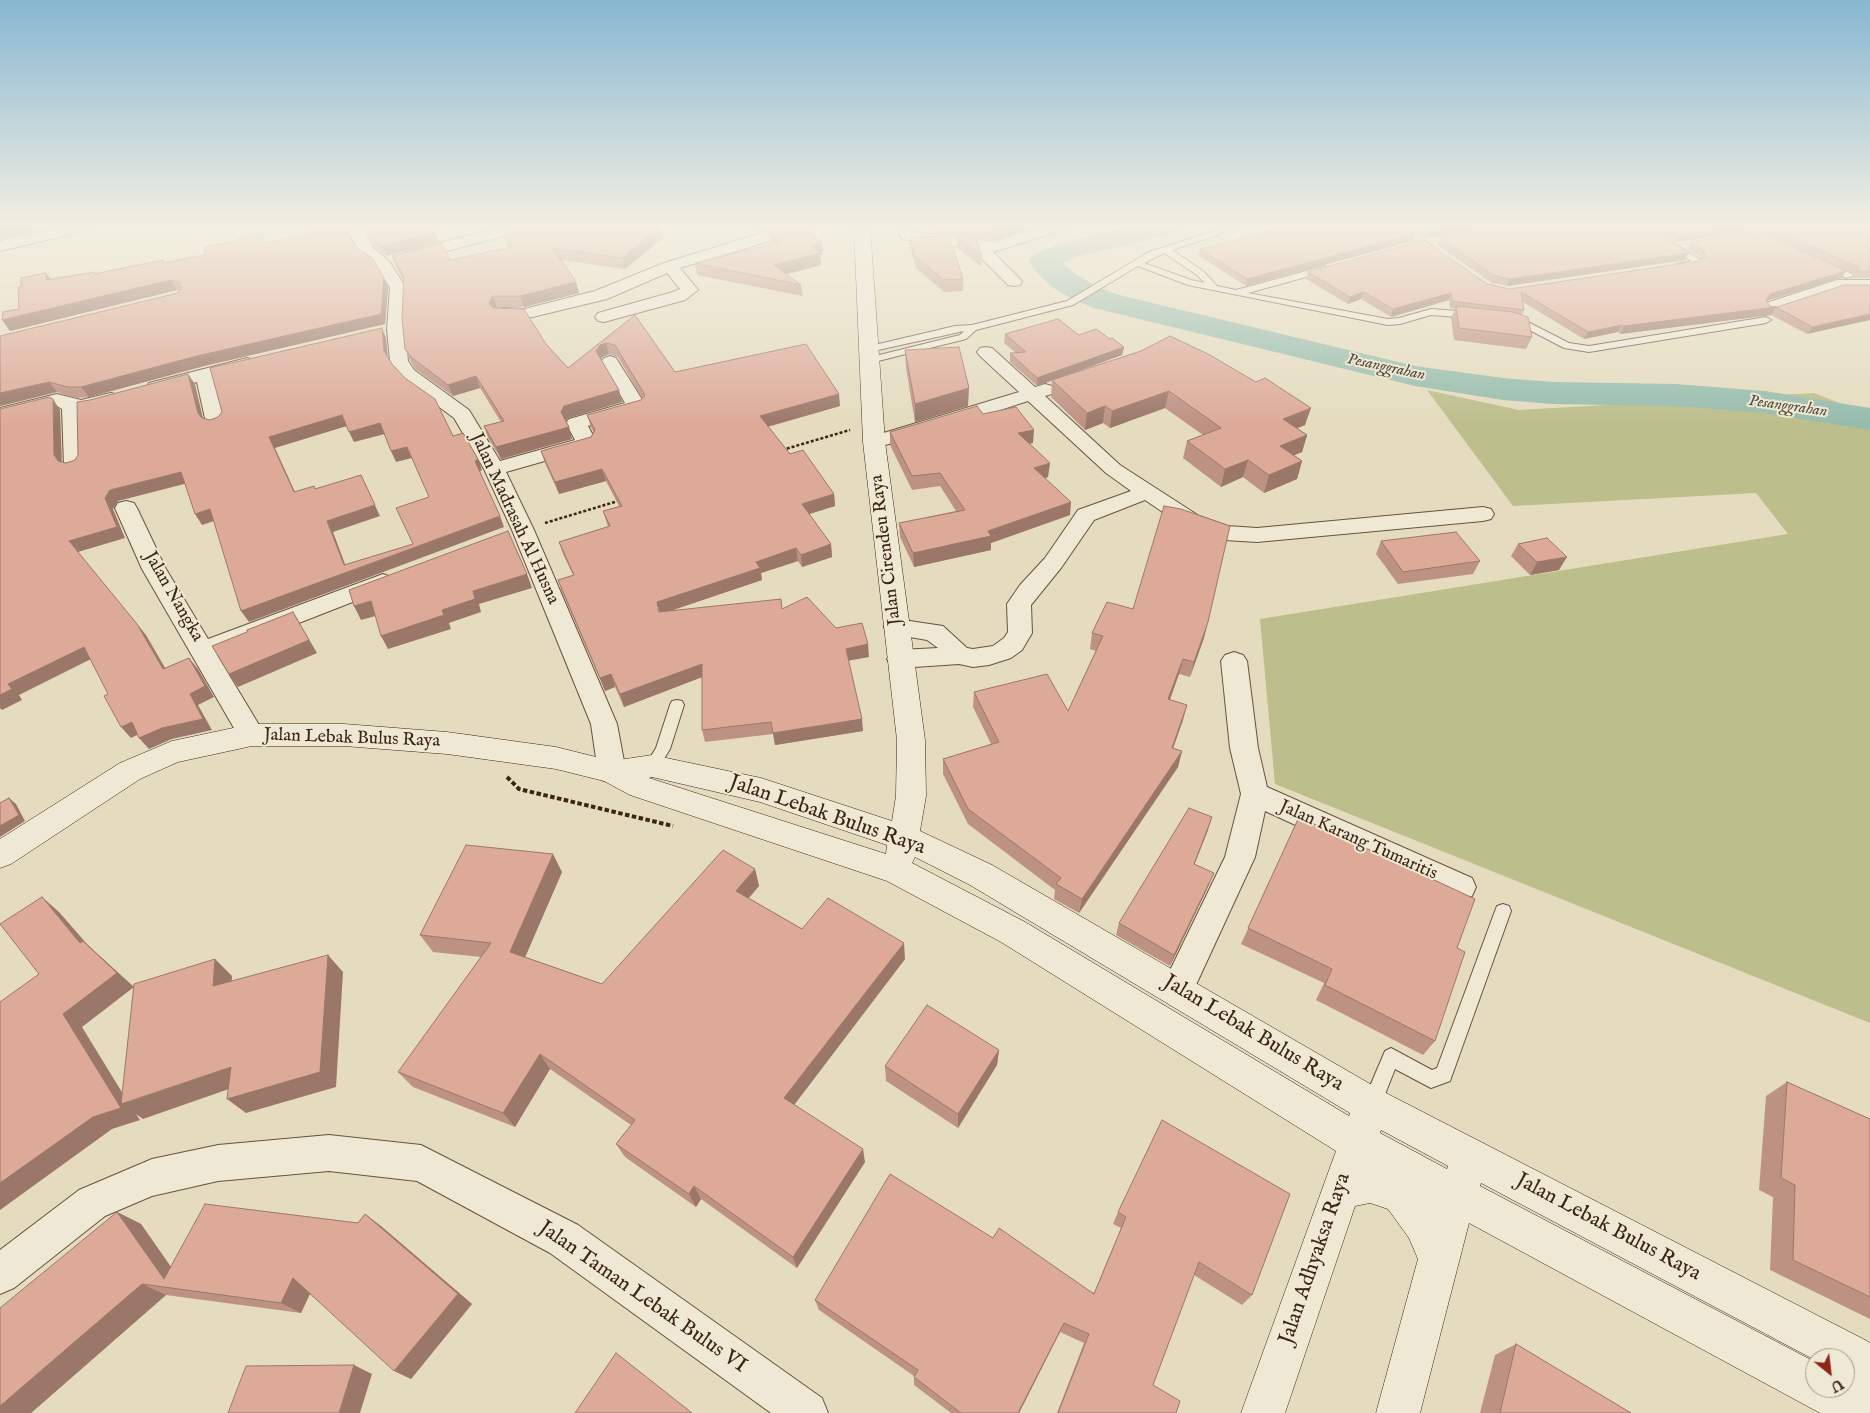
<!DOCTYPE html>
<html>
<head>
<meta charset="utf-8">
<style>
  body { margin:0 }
  #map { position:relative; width:1870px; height:1413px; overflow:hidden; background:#e5dcbf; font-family:"IM FELL English",serif }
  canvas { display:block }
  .north { position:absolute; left:1805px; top:1348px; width:50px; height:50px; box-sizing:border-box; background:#eee8d5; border:1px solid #a79a87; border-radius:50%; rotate:151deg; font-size:14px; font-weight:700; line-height:20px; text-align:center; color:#3d2513 }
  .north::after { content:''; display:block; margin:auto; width:18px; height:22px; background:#8f2418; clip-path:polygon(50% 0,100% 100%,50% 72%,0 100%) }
</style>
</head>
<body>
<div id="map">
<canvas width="1870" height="1413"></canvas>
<div class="north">U</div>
</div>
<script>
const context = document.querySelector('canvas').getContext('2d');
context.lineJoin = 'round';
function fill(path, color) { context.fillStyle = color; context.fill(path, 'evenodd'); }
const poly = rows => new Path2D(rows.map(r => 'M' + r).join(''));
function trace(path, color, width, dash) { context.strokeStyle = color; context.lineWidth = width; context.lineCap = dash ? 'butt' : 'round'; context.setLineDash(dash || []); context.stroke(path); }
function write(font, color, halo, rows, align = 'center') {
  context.font = font + ' "IM FELL English",serif'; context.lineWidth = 4; context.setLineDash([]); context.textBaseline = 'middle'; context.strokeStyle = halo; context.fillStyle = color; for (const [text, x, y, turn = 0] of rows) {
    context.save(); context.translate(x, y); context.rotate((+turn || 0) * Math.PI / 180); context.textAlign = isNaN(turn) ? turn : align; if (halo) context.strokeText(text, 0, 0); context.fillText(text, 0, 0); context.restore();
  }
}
fill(poly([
  [1427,390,1519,410,1814,393,1870,415,1870,1023,1275,784,1260,619,1788,534,1756,493,1513,506]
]), '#bcbe8c');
fill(poly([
  [1127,227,1179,227,1175,233,1075,257,1062,264,1074,273,1094,285,1115,294,1415,366,1503,378,1553,382,1676,384,1765,391,1870,408,1870,430,1765,413,1676,406,1553,404,1503,400,1415,386,1094,308,1072,299,1052,287,1036,272,1029,261,1033,255,1055,245,1127,227]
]), '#96bcae');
const lane = poly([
  [1227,227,1241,227,1172,250,1203,271,1217,286,1236,290,1325,266,1329,269,1328,271,1248,293,1388,319,1399,318,1431,309,1472,312,1477,315,1472,318,1431,315,1400,324,1388,325,1188,285,1138,266,1073,305,976,330,966,339,870,363,865,360,867,358,960,335,964,331,869,352,864,349,866,347,955,326,972,325,1067,301,1149,252,1227,227],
  [1164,253,1197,275,1205,283,1191,280,1144,263,1164,253],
  [1397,227,1407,227,1439,251,1432,253,1397,227],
  [1639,227,1649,227,1699,259,1699,263,1695,266,1676,268,1676,264,1691,261,1639,227],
  [1829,263,1852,274,1853,276,1846,278,1826,268,1826,264,1829,263],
  [1513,317,1524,320,1569,343,1589,346,1766,317,1771,320,1766,323,1589,352,1564,348,1518,324,1510,322,1508,320,1513,317],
  [677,700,682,701,684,705,670,749,654,775,649,777,644,775,642,771,656,748,670,705,672,701,677,700],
  [1503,904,1509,906,1511,911,1450,1081,1431,1088,1395,1069,1378,1112,1371,1114,1364,1112,1362,1105,1385,1051,1391,1048,1432,1070,1437,1068,1495,911,1497,906,1503,904]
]);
const street = poly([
  [62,227,92,227,90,230,0,251,0,241,62,227],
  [347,227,362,227,373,248,389,261,406,288,405,329,408,361,414,370,469,410,500,461,575,440,566,423,569,419,625,403,601,362,604,358,610,356,616,358,646,406,643,410,588,426,597,443,594,447,506,472,534,530,617,724,626,772,622,780,612,783,602,780,598,772,591,724,512,530,484,469,454,418,400,378,390,361,387,329,390,288,377,267,360,254,347,227],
  [500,227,527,227,525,230,410,261,404,259,402,256,404,253,500,227],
  [781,227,809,227,807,230,680,268,698,290,685,300,604,322,598,321,595,317,598,313,673,292,680,289,667,273,607,299,524,319,503,318,497,317,494,313,497,309,503,308,524,309,595,291,664,263,781,227],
  [896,227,911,227,913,232,994,242,1040,227,1065,227,1063,230,993,252,1022,281,1020,285,1014,286,1008,285,979,256,977,249,902,239,896,227],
  [1837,280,1870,280,1870,290,1839,290,1772,312,1766,311,1763,307,1766,303,1837,280],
  [986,347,992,348,1035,387,1045,384,1052,386,1055,390,1052,394,1045,396,1120,465,1199,516,1227,526,1257,528,1483,507,1491,509,1494,514,1491,519,1483,521,1257,542,1224,540,1183,526,1145,500,1094,520,1061,568,1031,605,1032,633,1022,650,1011,658,989,665,973,667,959,664,900,668,891,665,887,659,891,653,900,650,938,648,927,640,887,633,884,627,887,621,896,619,943,626,967,648,973,649,993,646,1004,638,1008,632,1007,604,1020,585,1045,558,1078,510,1131,491,1106,473,1028,401,929,433,874,448,867,446,864,442,867,438,1019,392,980,356,977,352,980,348,986,347],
  [247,358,254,360,256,364,254,368,214,378,226,423,223,427,216,429,209,427,206,423,197,382,156,393,149,391,147,387,149,383,247,358],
  [111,393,118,395,121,399,118,403,82,412,84,466,81,470,74,472,67,470,64,466,62,409,57,406,0,420,0,408,57,394,81,400,111,393],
  [126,501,134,503,137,508,166,569,208,639,375,577,383,574,391,577,395,582,391,587,217,655,265,735,262,742,252,745,242,742,142,569,115,508,118,503,126,501],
  [1234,652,1243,655,1247,661,1258,748,1267,787,1472,878,1476,887,1472,896,1461,900,1450,896,1265,811,1255,857,1189,1000,1177,1004,1165,1000,1161,989,1225,857,1241,794,1230,748,1221,661,1225,655,1234,652],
  [329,1135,421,1145,578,1225,822,1398,828,1413,771,1413,550,1253,417,1181,329,1171,218,1181,152,1196,105,1216,14,1288,0,1294,0,1250,79,1190,152,1159,218,1145,329,1135]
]);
const secondary = poly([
  [854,227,870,227,885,442,925,740,926,796,920,831,992,865,1384,1092,1867,1341,1870,1343,1870,1413,1820,1413,1469,1223,1420,1413,1376,1413,1418,1259,1409,1238,1388,1209,1370,1203,1355,1206,1285,1413,1241,1413,1336,1151,1001,942,887,881,630,795,604,781,556,769,447,754,344,746,252,746,178,762,140,779,11,864,0,868,0,839,120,763,172,741,252,724,344,724,447,732,556,747,612,761,652,755,761,778,892,821,896,796,897,740,863,442,854,227],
  [652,777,760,802,887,845,886,854,649,778,652,777],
  [915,857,970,885,1350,1113,1349,1116,1025,922,912,863,915,857],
  [1381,1130,1448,1166,1447,1169,1380,1133,1381,1130],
  [1481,1183,1815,1360,1815,1358,1845,1358,1845,1378,1848,1380,1845,1379,1845,1388,1815,1388,1815,1362,1480,1186,1481,1183]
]);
trace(lane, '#67533e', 2);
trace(street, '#67533e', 2);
trace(secondary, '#3d2513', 1);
trace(poly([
  [782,450,850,430],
  [545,523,618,501]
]), '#3d2513', 2.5, [3, 2]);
trace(poly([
  [507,777,519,789,673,826]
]), '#3d2513', 4, [4.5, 2.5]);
fill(lane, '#eee8d5');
fill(street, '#eee8d5');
fill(secondary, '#eee8d5');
fill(poly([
  [365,227,433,227,439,242,386,256,374,247],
  [510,227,661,227,663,238,625,269,561,260,576,282,579,293,524,307,497,307,546,344,568,368,635,315,675,372,840,406,768,427,790,454,834,494,835,506,809,514,831,544,832,557,802,567,798,561,761,573,762,580,673,610,782,609,836,628,869,657,848,660,863,731,775,745,773,734,705,742,702,730,702,677,624,707,615,687,605,691,562,592,558,580,573,575,563,554,559,542,608,527,603,511,619,506,606,481,559,494,545,463,541,451,591,437,594,433,591,427,587,415,641,400,642,398,618,357,609,354,602,357,601,360,619,390,622,402,568,418,566,421,569,427,572,439,501,459,488,438,484,426,501,422,480,388,453,396,415,369,410,360,405,349,403,280,396,267,392,256,450,260,509,248,507,245,504,234,511,232],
  [755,227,773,227,759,232],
  [928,227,1040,227,994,240,936,233],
  [1411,227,1511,227,1426,238],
  [1653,227,1870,227,1870,278,1852,278,1854,275,1854,274,1774,239,1842,278,1766,301,1770,306,1777,307,1844,285,1807,334,1771,315,1620,334,1618,332,1584,339,1523,302,1524,310,1522,315,1532,337,1526,349,1454,340,1451,318,1455,309,1450,308,1449,300,1391,317,1361,299,1348,304,1306,279,1308,272,1487,284,1510,289,1699,261,1700,260,1699,256,1687,249,1690,242,1762,233,1760,232,1744,232,1675,242],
  [770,232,822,243,823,254,820,255,821,265,786,274,801,285,803,296,697,275,695,263,773,244,771,243],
  [262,234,266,243,355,246,388,288,385,324,204,366,89,397,75,398,57,392,0,406,178,293,179,291,177,290,10,331,19,309,46,273,51,280,94,272,95,274,163,260,164,263,205,255,237,241],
  [910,237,963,279,963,291,944,292,916,268,910,248],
  [957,237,982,255,981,266,957,248],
  [1440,238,1685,260,1507,286,1492,283,1437,245],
  [1413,241,1246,286,1199,256,1200,249],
  [1005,334,1079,335,1110,339,1124,347,1122,355,1037,386,1010,362,1010,353,1016,353,1004,343],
  [905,350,968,406,915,422,906,368],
  [1141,351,1305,425,1297,428,1307,435,1302,452,1294,455,1302,461,1297,479,1264,493,1243,477,1221,487,1183,458,1187,441,1203,435,1165,408,1110,428,1103,423,1085,430,1051,397,1052,380],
  [983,414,1033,443,1029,444,1048,477,1045,478,1070,515,991,543,991,550,914,567,900,537,899,523,956,511,940,486,912,490,890,445,890,432],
  [1381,541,1480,561,1473,574,1398,584,1376,554],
  [1518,544,1559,570,1530,575,1511,556],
  [1092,633,1204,638,1190,677,1179,674,1170,700,1183,720,1173,748,1182,751,1178,767,1079,913,1054,899,1055,890,968,824,943,774,943,759,991,744,973,707,974,692,1068,711,1096,651,1090,649],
  [1299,817,1457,948,1435,1041,1423,1055,1316,1000,1324,983,1241,944],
  [1208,830,1194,864,1209,885,1170,966,1116,935,1119,923],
  [755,869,759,886,749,898,802,929,905,959,794,1105,865,1162,797,1268,701,1199,696,1207,625,1157,616,1144,631,1125,550,1069,515,1127,413,1087,398,1072,481,957,433,952,420,935,562,872,525,957,602,984],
  [999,1050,997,1065,958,1128,886,1081,885,1066],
  [1787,1082,1870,1119,1870,1319,1770,1270,1773,1197,1759,1190,1766,1096],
  [117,1212,141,1224,171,1267,358,1223,365,1214,382,1227,472,1304,411,1379,310,1294,301,1313,166,1295,31,1413,0,1413],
  [1118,1212,1252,1295,1242,1305,1194,1275,1153,1385,1176,1413,1057,1413,1084,1343,1060,1332,1019,1413,951,1413,914,1385,914,1376,819,1310,815,1300,993,1238,1094,1293,1121,1228,1113,1224],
  [1516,1344,1631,1413,1480,1413,1495,1355]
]), '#be9283');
fill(poly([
  [0,227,36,227,36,231,0,239],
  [660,227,661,227,663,238,625,269,622,258],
  [759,227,773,227,759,232],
  [1000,227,1040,227,994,240,994,229],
  [1459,227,1511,227,1426,238,1428,231],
  [1733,227,1746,227,1744,232,1675,242,1679,235],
  [435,232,439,242,386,256,382,246],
  [1415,234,1413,241,1246,286,1247,279],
  [822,243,823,254,820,255,821,265,775,277,774,265,811,246],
  [1689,253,1685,260,1507,286,1510,279],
  [1846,271,1842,278,1765,301,1761,307,1770,294],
  [46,273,53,283,46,280],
  [384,278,388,288,385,324,204,366,89,397,81,387],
  [171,280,177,290,10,331,2,320],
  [576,282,579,293,524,307,520,296],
  [1364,292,1361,299,1348,304,1350,297],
  [1451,293,1449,300,1391,317,1393,309],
  [493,296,497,307,492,314,489,303],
  [1776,307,1771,315,1620,334,1624,326],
  [1870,314,1870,320,1807,334,1812,327],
  [1622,325,1618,332,1584,339,1588,332],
  [382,328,386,338,388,361,384,351],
  [606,343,609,354,602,357,599,363,596,351,600,345],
  [1124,347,1122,355,1037,386,1037,378],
  [188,374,195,384,204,423,198,413],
  [476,376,480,388,453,396,448,385],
  [49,382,57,392,0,406,0,393],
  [969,388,968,406,915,422,915,404],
  [619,390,622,402,568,418,564,424,561,412,564,406],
  [1169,391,1165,408,1110,428,1112,411],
  [839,394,840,406,762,428,760,416],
  [53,399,60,410,62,466,54,455],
  [1105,406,1103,423,1085,430,1087,413],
  [1311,408,1305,425,1278,436,1283,419],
  [342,415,347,426,275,448,300,503,294,492,269,437],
  [380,423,385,434,354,442,349,432],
  [569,427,572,439,501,459,496,447],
  [1034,430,1033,443,1017,447,1018,433],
  [1307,435,1302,452,1275,463,1280,446],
  [407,447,412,458,396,462,391,451],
  [478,459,482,470,479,472,475,461],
  [1248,460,1243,477,1221,487,1225,469],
  [1302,461,1297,479,1264,493,1269,475],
  [1050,463,1048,477,1033,482,1034,468],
  [602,469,606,481,559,494,555,482],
  [181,472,188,483,118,501,113,509,125,538,78,552,69,541,110,490],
  [361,475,380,516,333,532,348,572,500,516,504,527,249,622,241,611,344,565,327,521],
  [834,494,835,506,803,516,802,504],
  [1071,502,1070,515,991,543,991,550,914,567,913,553,988,531],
  [210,509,217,520,202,525,195,514],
  [831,544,832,557,802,567,801,555],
  [796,548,798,561,761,573,762,580,661,614,657,602,756,562],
  [1567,557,1559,570,1530,575,1537,562],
  [527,574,532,588,479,604,481,612,449,623,451,629,388,649,381,636,442,610,473,591],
  [371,601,379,615,361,620,354,606],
  [293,612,317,653,238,687,229,674],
  [1208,622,1204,638,1190,677,1194,662],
  [137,624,146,635,172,680,163,669],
  [868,644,869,657,847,661,846,649],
  [84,647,93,658,19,695,22,700,2,710,0,708,0,695,8,684],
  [189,658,198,669,214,697,198,705,212,730,172,739,149,749,139,738,190,694],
  [1183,659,1179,674,1164,715,1168,699],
  [702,664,705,676,624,707,620,694],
  [611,674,615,687,605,691,600,678],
  [1187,705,1183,720,1168,763,1172,748],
  [862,719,863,731,775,745,773,733],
  [132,722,141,733,131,738,121,727],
  [1182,751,1178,767,1079,913,1082,899],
  [9,798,16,804,25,821,0,837,0,826],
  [1212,817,1208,830,1190,876,1194,864],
  [553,854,562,872,520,969,510,952],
  [755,869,759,886,740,908,736,891],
  [1214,873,1209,885,1170,966,1174,955],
  [42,897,59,912,87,944,100,956,134,987,82,1027,128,1102,231,1067,249,1082,143,1119,136,1114,140,1120,112,1129,0,1210,0,1183,63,1014,80,943],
  [904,943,905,959,788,1113,784,1098],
  [328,955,343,972,336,1087,246,1113,227,1099],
  [215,959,232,976,231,1002,213,986],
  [999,1050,997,1065,958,1128,958,1114],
  [540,1054,550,1069,515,1127,503,1113],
  [863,1149,865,1162,797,1268,793,1257],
  [694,1186,701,1199,696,1207,689,1194],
  [117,1212,141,1224,187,1290,164,1279],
  [365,1214,382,1227,472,1304,411,1379,394,1371],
  [293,1278,312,1289,301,1313,281,1303],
  [142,1284,166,1295,31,1413,0,1413,0,1406],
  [1064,1323,1060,1332,1019,1413,1018,1413],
  [354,1365,372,1374,360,1413,339,1413]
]), '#9b776a');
const building = poly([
  [309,227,341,227,341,229,346,228,355,246,372,258,384,278,381,314,197,356,81,387,68,387,49,382,0,393,0,336,178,293,181,288,179,282,171,280,2,320,3,312,19,309,18,287,21,287,21,278,46,273,46,280,94,272,94,274,163,260,163,263,205,255,204,247,237,241,237,239,262,234,264,243,312,234,309,227],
  [366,227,433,227,435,232,382,246,370,236,366,227],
  [512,227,660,227,622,258,553,248,576,282,520,296,493,296,489,303,493,308,524,309,546,344,568,368,635,315,675,372,806,344,839,394,760,416,790,454,803,450,834,494,802,504,831,544,801,555,796,548,756,562,760,568,657,602,659,612,781,599,782,609,807,597,836,628,862,623,868,644,846,649,862,719,773,733,771,722,702,730,702,664,620,694,611,674,600,678,558,580,574,575,559,542,610,526,603,511,622,506,602,469,555,482,541,451,591,437,595,430,587,415,641,400,645,395,615,345,606,343,600,345,596,351,619,390,564,406,561,412,569,427,496,447,484,426,504,421,476,376,448,385,411,357,405,349,402,318,404,277,392,256,441,243,450,260,512,247,504,234,515,231,512,227],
  [783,227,804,227,822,243,811,246,820,253,774,265,801,285,695,263,781,242,770,232,783,227],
  [981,227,1000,227,994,229,981,227],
  [1285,227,1406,227,1415,234,1247,279,1200,249,1285,227],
  [1423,227,1459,227,1428,231,1423,227],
  [1521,227,1651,227,1689,253,1510,279,1495,276,1440,238,1521,227],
  [1667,227,1733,227,1679,235,1667,227],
  [1768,227,1870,227,1870,271,1857,271,1859,270,1858,267,1768,227],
  [1748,233,1762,233,1846,271,1770,294,1766,300,1770,306,1777,307,1844,285,1870,285,1870,314,1812,327,1776,307,1624,326,1622,325,1588,332,1521,292,1524,310,1452,301,1451,293,1393,309,1364,292,1350,297,1308,272,1424,240,1487,284,1510,289,1699,261,1705,257,1703,250,1690,242,1748,233],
  [949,236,963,279,944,280,915,256,910,237,949,236],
  [957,237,976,239,982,255,957,237],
  [1456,306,1513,312,1528,317,1532,337,1459,328,1456,306],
  [1058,319,1079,335,1096,329,1110,339,1112,338,1124,347,1037,378,1010,353,1026,352,1005,334,1058,319],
  [382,328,384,351,392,364,405,378,435,399,453,436,463,433,478,459,475,461,500,516,241,611,210,509,195,514,181,472,110,490,105,498,117,527,69,541,137,624,163,669,189,658,205,686,190,694,203,719,162,728,139,738,132,722,121,727,104,696,108,694,84,647,8,684,12,689,0,695,0,409,49,397,53,399,54,455,58,461,66,463,75,460,78,455,77,402,90,400,188,374,198,413,202,418,210,420,218,417,222,412,210,368,382,328],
  [342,415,349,432,380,423,391,451,407,447,429,497,396,508,413,544,344,565,327,521,375,505,361,475,315,489,314,486,294,492,269,437,342,415],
  [1170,336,1208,354,1256,382,1265,378,1311,408,1283,419,1307,435,1280,446,1302,461,1269,475,1248,460,1225,469,1187,441,1221,428,1169,391,1112,411,1105,406,1087,413,1052,380,1141,351,1170,336],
  [959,347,969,388,915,404,905,350,959,347],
  [977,406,983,414,1016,407,1034,430,1018,433,1050,463,1034,468,1071,502,988,531,991,536,913,553,899,523,965,510,940,473,912,476,890,432,977,406],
  [1164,506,1181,509,1230,526,1208,622,1194,662,1183,659,1168,699,1187,705,1172,748,1182,751,1082,899,1056,884,1061,878,968,809,943,759,999,742,974,692,1047,674,1068,711,1103,636,1092,633,1107,602,1133,609,1164,506],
  [508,531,527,574,473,591,475,599,442,610,444,615,381,636,371,601,354,606,349,590,508,531],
  [1456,532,1480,561,1403,572,1381,541,1456,532],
  [1547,538,1567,557,1537,562,1518,544,1547,538],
  [293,612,309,640,229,674,212,646,247,632,247,630,293,612],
  [9,798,19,815,0,826,0,803,9,798],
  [1189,808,1212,817,1194,864,1214,873,1174,955,1119,923,1189,808],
  [1299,817,1475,899,1457,948,1465,952,1435,1041,1325,985,1332,969,1248,928,1299,817],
  [466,845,553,854,510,952,602,984,723,850,755,869,736,891,802,929,828,898,904,943,784,1098,863,1149,793,1257,694,1186,689,1194,616,1144,635,1120,540,1054,503,1113,398,1072,491,943,420,935,466,845],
  [42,897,80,943,83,941,117,973,63,1014,121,1108,93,1117,0,1183,0,1002,39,974,0,924,42,897],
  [328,955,320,1072,227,1099,231,1067,121,1104,134,984,215,959,213,986,328,955],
  [927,1005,999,1050,958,1114,885,1066,927,1005],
  [1787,1082,1870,1119,1870,1297,1793,1260,1795,1185,1781,1178,1787,1082],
  [1162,1120,1290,1194,1252,1295,1199,1262,1153,1385,1180,1401,1176,1413,1058,1413,1089,1334,1064,1323,1018,1413,961,1413,914,1377,918,1370,815,1300,890,1174,993,1238,999,1228,1094,1294,1126,1217,1118,1212,1162,1120],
  [205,1204,358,1223,365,1214,458,1294,394,1371,293,1278,281,1303,142,1284,0,1406,0,1308,117,1212,164,1279,205,1204],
  [1516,1344,1631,1413,1500,1413,1516,1344],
  [616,1353,692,1413,575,1413,616,1353],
  [354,1365,339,1413,228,1413,246,1366,354,1365]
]);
fill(building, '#ddaa98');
trace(building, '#9b776a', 1);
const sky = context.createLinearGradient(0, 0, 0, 425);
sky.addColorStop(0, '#87b7d1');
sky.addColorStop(0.53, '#f3efe2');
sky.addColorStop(1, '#f3efe200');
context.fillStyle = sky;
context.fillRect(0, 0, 1870, 425);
write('italic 16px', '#534b3a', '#eee8d5', [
  ["Pesanggrahan",1386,368,12],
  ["Pesanggrahan",1788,407,8]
]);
write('18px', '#3d2513', '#eee8d5', [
  ["Jalan Madrasah Al Husna",514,519,65],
  ["Jalan Cirendeu Raya",887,550,-97],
  ["Jalan Nangka",173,597,60],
  ["Jalan Lebak Bulus Raya",352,739,2],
  ["Jalan Karang Tumaritis",1358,841,24]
]);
write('21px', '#3d2513', '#eee8d5', [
  ["Jalan Lebak Bulus Raya",827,816,19],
  ["Jalan Lebak Bulus Raya",1253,1034,31],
  ["Jalan Lebak Bulus Raya",1608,1228,28],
  ["Jalan Adhyaksa Raya",1316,1259,-71],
  ["Jalan Taman Lebak Bulus VI",642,1298,35]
]);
</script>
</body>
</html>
